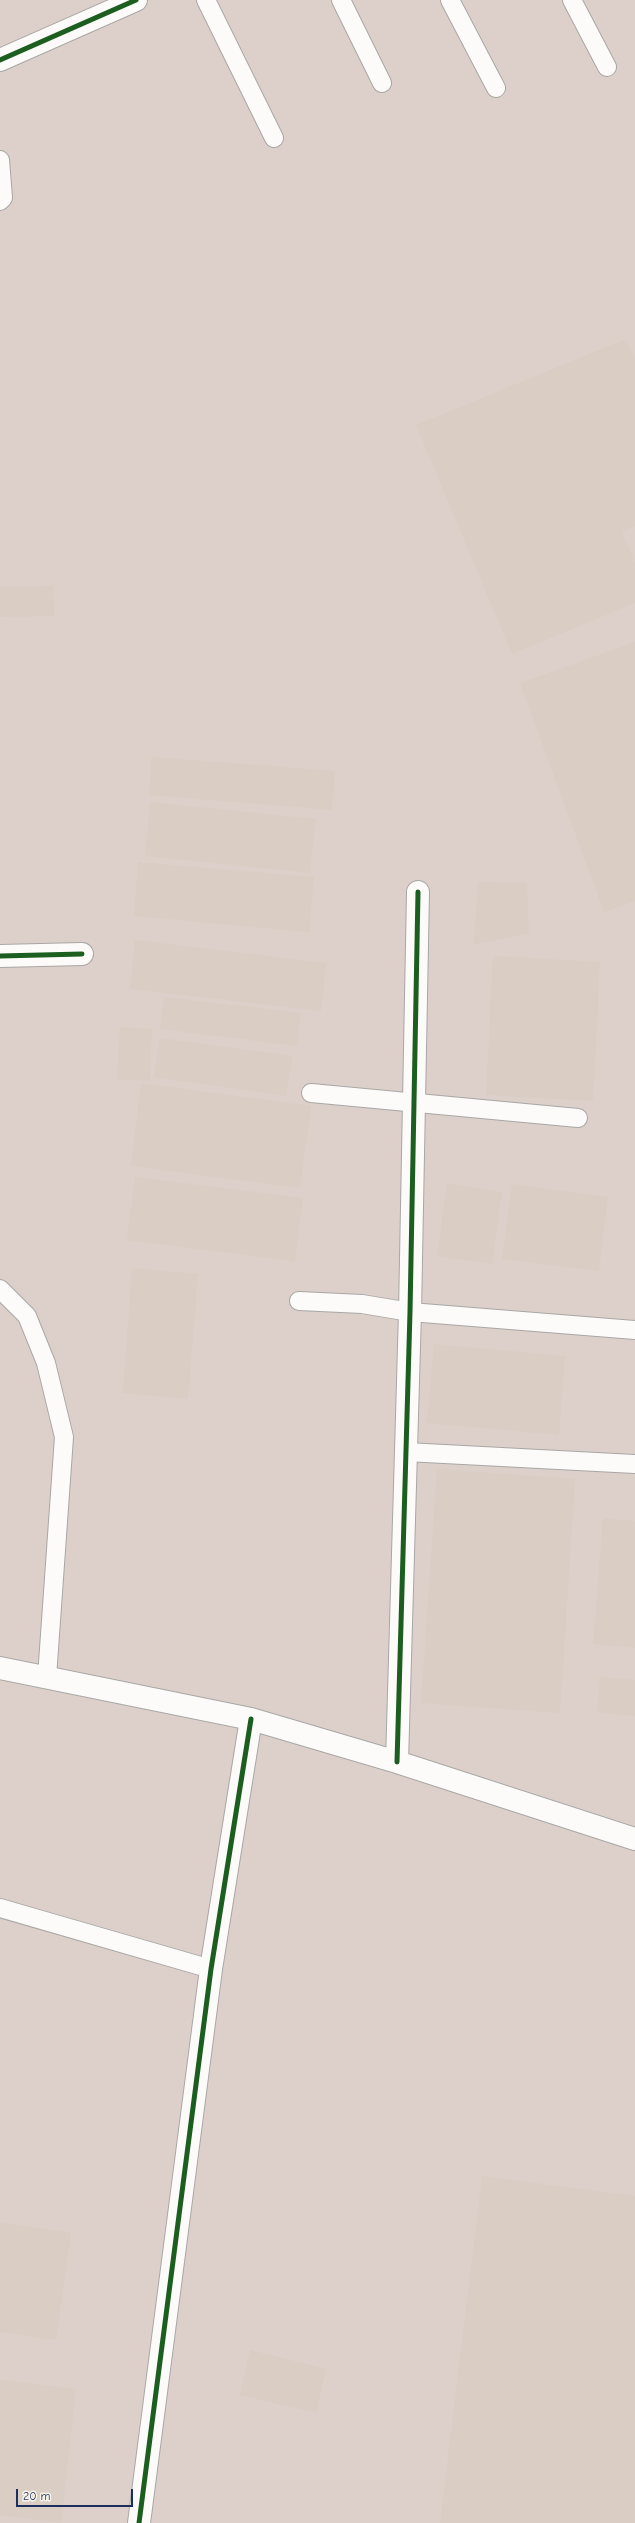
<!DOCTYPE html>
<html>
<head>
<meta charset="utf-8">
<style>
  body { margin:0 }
  #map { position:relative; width:635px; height:2523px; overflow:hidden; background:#ece5d8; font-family:"Comic Neue",sans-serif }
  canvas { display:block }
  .scale { position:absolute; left:16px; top:2489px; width:117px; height:18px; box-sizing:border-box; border:2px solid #1b2f5e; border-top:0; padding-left:5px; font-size:12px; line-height:14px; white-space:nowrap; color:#1b2f5e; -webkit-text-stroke:3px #f7f3e8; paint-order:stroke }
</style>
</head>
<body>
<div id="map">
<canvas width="635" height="2523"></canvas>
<div class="scale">20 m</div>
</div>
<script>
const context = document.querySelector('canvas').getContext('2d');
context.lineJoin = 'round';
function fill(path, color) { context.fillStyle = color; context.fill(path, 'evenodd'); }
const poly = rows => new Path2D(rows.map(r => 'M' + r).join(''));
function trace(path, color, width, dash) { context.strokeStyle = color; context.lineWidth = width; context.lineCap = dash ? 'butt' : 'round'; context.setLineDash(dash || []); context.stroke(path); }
fill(poly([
  [0,0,635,0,635,2523,0,2523]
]), '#ddd0ca');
fill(poly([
  [626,339,635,360,635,526,622,532,635,563,635,603,512,654,416,425],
  [53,586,54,616,0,617,0,587],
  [635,642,635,901,604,912,520,683],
  [152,757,335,771,332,810,149,795],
  [150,802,316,819,310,873,145,856],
  [138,862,314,877,309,932,134,916],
  [478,882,527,883,529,933,474,945],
  [135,940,326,963,321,1011,130,989],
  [493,956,600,962,593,1101,486,1095],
  [164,997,301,1013,297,1046,160,1029],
  [120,1027,152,1029,150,1081,117,1079],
  [160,1038,292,1056,286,1096,154,1077],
  [141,1083,311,1106,300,1188,131,1166],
  [135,1177,303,1198,295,1261,127,1240],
  [447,1183,502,1192,492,1264,437,1256],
  [512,1184,608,1197,599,1271,502,1259],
  [132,1268,198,1274,188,1399,123,1393],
  [434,1344,565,1356,559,1435,427,1423],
  [437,1469,575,1479,560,1713,421,1703],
  [603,1518,635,1521,635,1648,593,1644],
  [600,1677,635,1680,635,1716,597,1712],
  [482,2176,635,2196,635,2523,440,2523],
  [0,2222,71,2233,56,2340,0,2332],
  [250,2350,326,2369,316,2413,240,2395],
  [0,2380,76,2389,61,2523,0,2515]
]), '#d9cdc4');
const service = poly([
  [206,0,274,138],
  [341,0,382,83],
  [450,0,496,88],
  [572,0,607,67],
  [0,160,3,198,0,201],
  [311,1093,578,1118],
  [0,1289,27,1316,46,1363,64,1437,47,1677],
  [299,1301,362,1304,410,1312,635,1330],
  [406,1452,635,1464],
  [0,1908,211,1969]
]);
const minor = poly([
  [0,956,82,954],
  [0,1668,251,1719,397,1762,635,1839],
  [397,1762,410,1312,418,892],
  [139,2523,211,1969,251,1719]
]);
const tertiary = poly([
  [0,60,136,0]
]);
trace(service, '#a8a7a5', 20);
trace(minor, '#a8a7a5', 24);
trace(tertiary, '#a8a7a5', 24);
trace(service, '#fcfbf9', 18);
trace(minor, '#fcfbf9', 22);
trace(tertiary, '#fcfbf9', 22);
trace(poly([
  [0,60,136,0],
  [0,956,82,954],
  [397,1762,410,1312,418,892],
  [139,2523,211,1969,251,1719]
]), '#1b5e20', 5);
</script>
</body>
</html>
